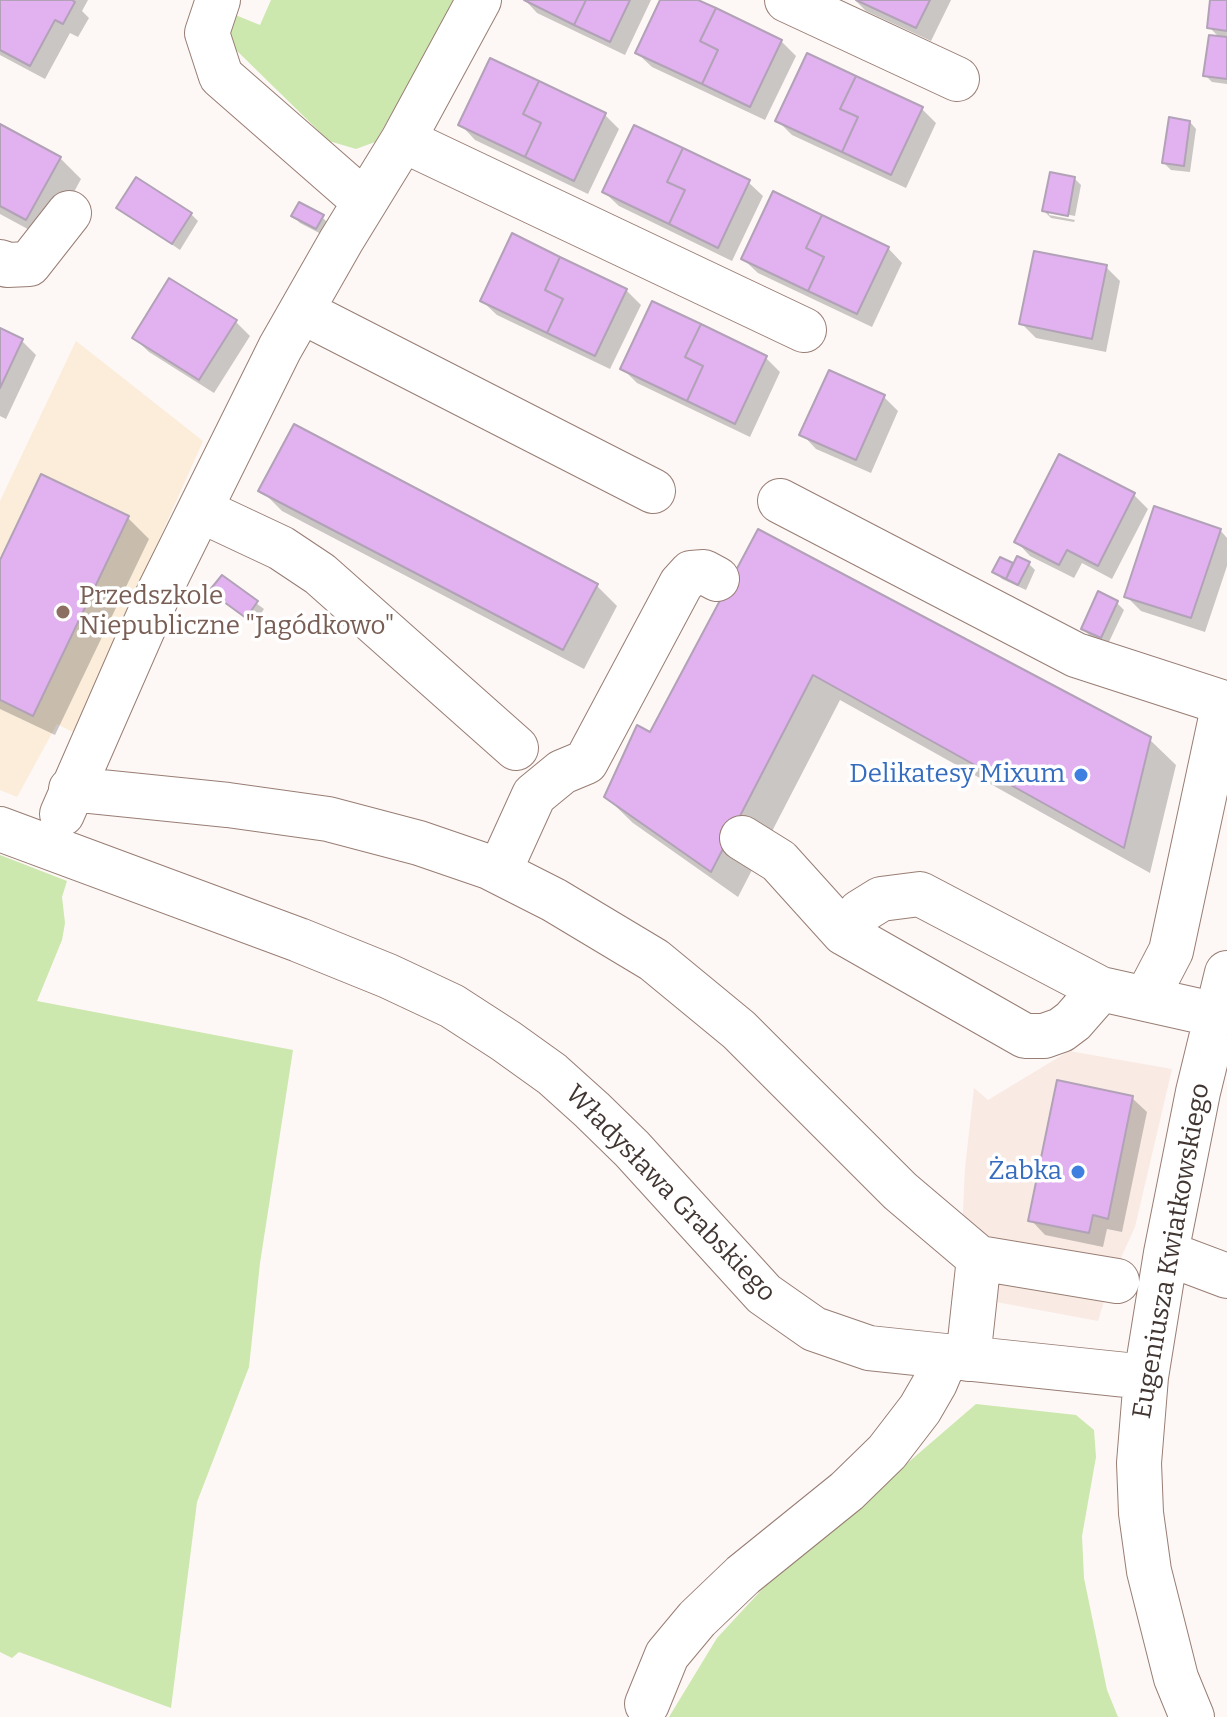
<!DOCTYPE html>
<html>
<head>
<meta charset="utf-8">
<style>
  body { margin:0 }
  canvas { display:block; background:#fdf7f5 }
</style>
</head>
<body>
<canvas width="1227" height="1717"></canvas>
<script>
const context = document.querySelector('canvas').getContext('2d');
context.lineJoin = 'round';
function fill(path, color) { context.fillStyle = color; context.fill(path, 'evenodd'); }
const poly = rows => new Path2D(rows.map(r => 'M' + r).join(''));
function trace(path, color, width, dash) { context.strokeStyle = color; context.lineWidth = width; context.lineCap = dash ? 'butt' : 'round'; context.setLineDash(dash || []); context.stroke(path); }
function write(font, color, halo, rows, align = 'center') {
  context.font = font + ' Bitter,serif'; context.lineWidth = 7; context.setLineDash([]); context.textBaseline = 'middle'; context.strokeStyle = halo; context.fillStyle = color; for (const [text, x, y, turn = 0] of rows) {
    context.save(); context.translate(x, y); context.rotate((+turn || 0) * Math.PI / 180); context.textAlign = isNaN(turn) ? turn : align; if (halo) context.strokeText(text, 0, 0); context.fillText(text, 0, 0); context.restore();
  }
}
fill(poly([
  [1069,1051,1172,1069,1135,1227,1109,1284,1098,1321,959,1295,965,1168,974,1088,988,1100]
]), '#f9eae4');
fill(poly([
  [76,341,203,441,73,732,57,724,17,797,0,790,0,501]
]), '#fbedd9');
fill(poly([
  [271,0,458,0,375,142,356,149,329,141,232,46,228,12,260,25],
  [0,855,67,881,62,897,65,923,62,940,37,1001,293,1050,260,1263,249,1367,197,1502,171,1708,19,1652,12,1658,0,1652],
  [976,1404,1076,1415,1094,1430,1096,1457,1082,1536,1084,1578,1107,1690,1118,1717,669,1717,717,1638,767,1584]
]), '#cce8ae');
fill(poly([
  [0,0,88,0,82,11,89,18,78,37,70,33,45,79,0,55],
  [525,0,651,0,625,55,537,13],
  [662,0,693,0,781,41,796,56,765,120,652,67,637,53],
  [855,0,951,0,931,41,866,11],
  [1212,0,1227,0,1227,84,1212,82,1205,75,1220,38,1209,27],
  [922,109,936,123,906,188,792,135,777,120],
  [605,115,619,129,588,194,475,140,461,125],
  [1190,122,1196,129,1190,172,1171,170,1164,163],
  [0,126,60,158,81,179,48,240,0,214],
  [1074,178,1081,185,1075,216,1049,211,1049,215,1075,220,1074,222,1051,218,1044,211],
  [748,182,763,196,732,261,619,206,604,192],
  [118,208,191,214,198,221,180,250],
  [293,216,322,217,329,224,323,235,300,223],
  [888,248,902,263,872,327,758,273,743,259],
  [1106,267,1120,281,1106,352,1036,338,1022,324],
  [626,290,641,305,610,369,497,315,482,301],
  [236,322,250,336,214,393,149,352,134,338],
  [0,330,22,341,36,355,6,419,0,416],
  [766,358,780,372,750,437,637,383,622,368],
  [884,397,898,411,871,473,816,449,802,434],
  [261,490,596,585,617,606,584,669,282,511],
  [1134,495,1148,509,1112,579,1082,563,1074,578,1030,556,1016,541],
  [128,518,149,539,55,735,0,709,0,564],
  [1220,530,1227,538,1227,566,1205,632,1141,611,1126,596],
  [758,531,1149,739,1176,765,1150,873,840,700,738,897,633,823,606,797,651,735],
  [1001,559,1014,566,1028,563,1035,570,1026,590,1002,579,995,572],
  [222,578,264,609,254,624,219,598],
  [1117,603,1124,610,1108,644,1090,636,1083,629],
  [1132,1098,1147,1112,1122,1232,1107,1229,1103,1247,1045,1235,1031,1220]
]), '#0003');
const building = poly([
  [0,0,72,0,75,2,63,24,55,20,30,66,0,50,0,0],
  [524,0,586,0,574,25,524,0],
  [586,0,630,0,610,42,574,25,586,0],
  [660,0,698,0,716,8,700,41,718,50,702,84,635,53,660,0],
  [856,0,930,0,916,28,856,0],
  [1210,0,1227,0,1227,31,1207,28,1210,0],
  [716,8,782,40,750,107,702,84,718,50,700,41,716,8],
  [1209,35,1227,37,1227,79,1203,76,1209,35],
  [807,53,856,76,840,109,858,117,842,152,775,121,807,53],
  [490,58,539,81,523,114,541,123,525,157,458,125,490,58],
  [856,76,923,107,891,175,842,152,858,117,840,109,856,76],
  [539,81,606,113,574,181,525,157,541,123,523,114,539,81],
  [1169,117,1190,121,1184,166,1162,163,1169,117],
  [0,124,61,157,26,220,0,206,0,124],
  [634,125,683,148,667,182,685,190,669,224,602,192,634,125],
  [683,148,750,180,718,248,669,224,685,190,667,182,683,148],
  [1050,172,1075,177,1068,216,1042,211,1050,172],
  [136,177,192,213,172,244,116,208,136,177],
  [773,191,822,215,806,248,824,257,808,291,741,259,773,191],
  [299,202,324,215,316,229,291,216,299,202],
  [822,215,889,247,857,314,808,291,824,257,806,248,822,215],
  [512,233,560,257,545,290,563,299,547,333,480,301,512,233],
  [1034,251,1107,265,1092,339,1019,324,1034,251],
  [560,257,627,289,595,356,547,333,563,299,545,290,560,257],
  [169,278,237,320,199,380,132,338,169,278],
  [652,301,701,324,685,357,703,366,687,401,620,369,652,301],
  [701,324,767,356,735,424,687,401,703,366,685,357,701,324],
  [0,328,23,339,0,388,0,328],
  [829,370,885,395,856,460,799,435,829,370],
  [294,424,598,584,563,650,258,491,294,424],
  [1059,454,1135,493,1098,566,1067,550,1059,565,1014,542,1059,454],
  [41,474,129,516,33,716,0,700,0,560,41,474],
  [1154,506,1221,529,1191,618,1124,597,1154,506],
  [758,529,1151,737,1124,848,813,675,711,872,604,797,637,725,650,732,758,529],
  [1017,556,1030,562,1018,585,1006,579,1017,556],
  [1000,557,1013,563,1006,579,992,572,1000,557],
  [222,575,258,601,246,618,209,591,222,575],
  [1098,591,1118,601,1101,638,1081,629,1098,591],
  [1057,1080,1133,1096,1108,1219,1093,1215,1089,1233,1028,1221,1057,1080]
]);
fill(building, '#e1b1f0');
trace(building, '#b2a2b7', 2);
const minor = poly([
  [218,0,207,33,221,76,365,202],
  [787,0,957,79],
  [403,140,804,330],
  [0,262,7,265,29,264,69,213],
  [301,311,653,491],
  [780,501,1076,655,1224,703,1171,951,1146,999],
  [200,510,281,548,320,574,516,748],
  [71,789,228,805,328,819,419,843,489,867,554,900,654,960,739,1030,900,1191,979,1258,968,1359],
  [62,814,160,590,280,348,341,241,403,140,479,0],
  [0,829,299,940,388,976,452,1006,506,1041,552,1074,592,1110,632,1149,764,1294,814,1329,869,1348,1146,1377],
  [742,838,779,861,844,933,1025,1036,1044,1036,1061,1030,1073,1021,1101,989],
  [499,872,534,795,562,772,586,762,681,584,691,573,704,572,717,579],
  [844,933,860,912,881,899,920,894,1101,989,1217,1015],
  [1166,1253,1227,1276],
  [979,1258,1117,1281],
  [647,1704,667,1655,697,1619,743,1575,847,1491,887,1452,920,1409,935,1383,946,1357],
  [1192,1717,1176,1678,1149,1571,1141,1513,1139,1463,1146,1377,1166,1253,1198,1092,1227,973]
]);
trace(minor, '#987e74', 46);
trace(minor, '#fff', 44);
for (const [x, y, r, color] of [
  [63,612,8,"#8d6e63"],
  [1081,775,8,"#3f7fe0"],
  [1078,1172,8,"#3f7fe0"]
]) { const dot = new Path2D(); dot.arc(x, y, r, 0, 2 * Math.PI); context.fillStyle = color; context.fill(dot); trace(dot, '#fff', 3); }
write('26px', '#785e54', '#fff', [
  ["Przedszkole",79,597],
  ["Niepubliczne \"Jagódkowo\"",79,627]
], 'left');
write('26px', '#366cbe', '#fff', [
  ["Delikatesy Mixum",1065,775],
  ["Żabka",1062,1172]
], 'right');
write('26px', '#413632', '#fff', [
  ["Władysława Grabskiego",670,1194,46],
  ["Eugeniusza Kwiatkowskiego",1172,1251,-80]
]);
</script>
</body>
</html>
